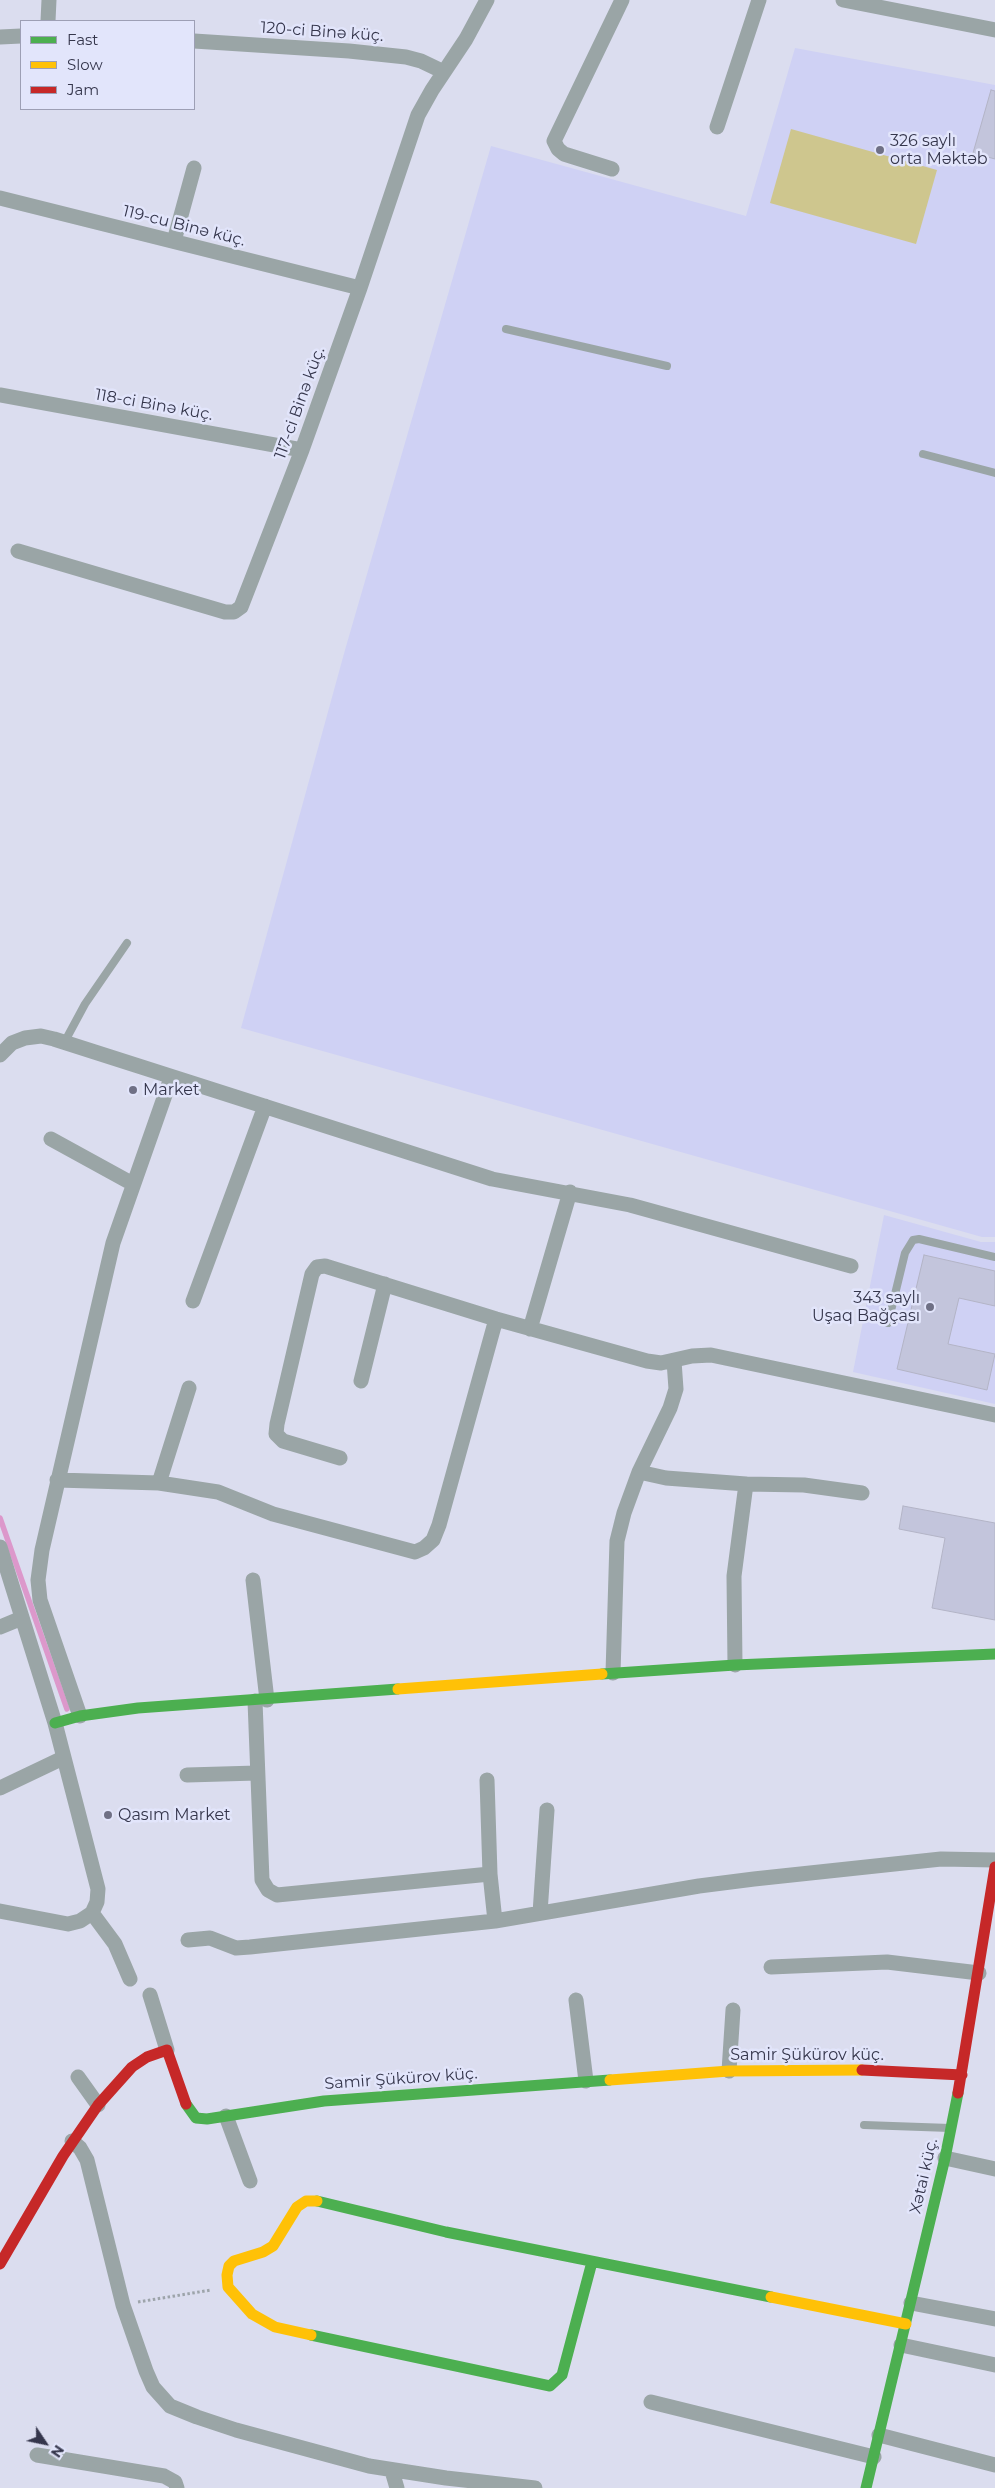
<!DOCTYPE html>
<html>
<head>
<meta charset="utf-8">
<style>
  body { margin:0 }
  #map { position:relative; width:995px; height:2488px; overflow:hidden; background:#dbddef; font-family:Montserrat,sans-serif }
  canvas { display:block }
  .legend { position:absolute; left:20px; top:20px; width:175px; height:90px; box-sizing:border-box; background:#e2e5fb; border:1px solid #9d9fb5; margin:0; padding:6px 9px; list-style:none; font-size:15px; color:#35364c }
  .legend li { display:flex; align-items:center; gap:10px; height:25px }
  .legend b { width:25px; border:1px solid #9d9fb5 }
  .north { position:absolute; left:20px; top:2418px; width:50px; height:50px; -webkit-text-stroke:4px #e2e5fb; paint-order:stroke; rotate:124deg; font-size:14px; font-weight:700; line-height:20px; text-align:center; color:#35364c }
  .north::after { content:''; display:block; margin:auto; width:18px; height:22px; background:#35364c; clip-path:polygon(50% 0,100% 100%,50% 72%,0 100%) }
</style>
</head>
<body>
<div id="map">
<canvas width="995" height="2488"></canvas>
<ul class="legend">
<li><b style="height:6px;background:#4caf50"></b>Fast</li>
<li><b style="height:6px;background:#ffc107"></b>Slow</li>
<li><b style="height:6px;background:#c62828"></b>Jam</li>
</ul>
<div class="north">N</div>
</div>
<script>
const context = document.querySelector('canvas').getContext('2d');
context.lineJoin = 'round';
function fill(path, color) { context.fillStyle = color; context.fill(path, 'evenodd'); }
const poly = rows => new Path2D(rows.map(r => 'M' + r).join(''));
function trace(path, color, width, dash) { context.strokeStyle = color; context.lineWidth = width; context.lineCap = dash ? 'butt' : 'round'; context.setLineDash(dash || []); context.stroke(path); }
function write(font, color, halo, rows, align = 'center') {
  context.font = font + ' Montserrat,sans-serif'; context.lineWidth = 5; context.setLineDash([]); context.textBaseline = 'middle'; context.strokeStyle = halo; context.fillStyle = color; for (const [text, x, y, turn = 0] of rows) {
    context.save(); context.translate(x, y); context.rotate((+turn || 0) * Math.PI / 180); context.textAlign = isNaN(turn) ? turn : align; if (halo) context.strokeText(text, 0, 0); context.fillText(text, 0, 0); context.restore();
  }
}
fill(poly([
  [795,48,995,85,995,1237,982,1237,241,1028,345,650,491,146,746,216],
  [884,1215,981,1242,995,1242,995,1404,853,1372]
]), '#cfd1f4');
fill(poly([
  [791,129,937,170,916,244,770,203]
]), '#cec68e');
trace(poly([
  [0,1518,67,1709]
]), '#dc98cb', 5.5);
const building = poly([
  [991,90,995,91,995,159,973,153,991,90],
  [924,1255,995,1271,995,1306,959,1298,948,1344,995,1354,987,1390,897,1369,924,1255],
  [903,1506,995,1523,995,1620,932,1608,945,1538,899,1529,903,1506]
]);
fill(building, '#c3c5dc');
trace(building, '#b3b4c6', 1);
trace(poly([
  [138,2302,211,2290]
]), '#9da4aa', 3, [2.5, 2.5]);
trace(poly([
  [506,329,667,366],
  [923,454,995,473],
  [64,1043,85,1004,127,943],
  [888,1323,905,1253,913,1240,919,1239,995,1257],
  [864,2125,950,2128]
]), '#9aa5a6', 8);
trace(poly([
  [843,0,995,30],
  [48,21,49,0],
  [0,37,21,36],
  [194,41,349,51,406,57,421,61,444,72],
  [717,127,759,0],
  [612,169,564,154,558,149,554,141,622,0],
  [0,198,360,288],
  [174,241,194,168],
  [0,395,302,450],
  [18,551,225,612,234,612,241,607,302,450,360,288,418,115,432,90,466,39,487,0],
  [0,1055,12,1043,25,1038,41,1036,54,1039,492,1179,630,1205,851,1266],
  [51,1139,133,1184],
  [193,1301,265,1106],
  [530,1329,570,1192],
  [361,1381,385,1284],
  [340,1458,283,1441,276,1434,277,1424,312,1274,317,1267,325,1266,496,1319,647,1361,661,1363,692,1356,711,1355,995,1415],
  [639,1472,666,1478,746,1484,804,1485,862,1493],
  [57,1480,159,1483,218,1492,273,1514,415,1552,424,1548,433,1540,439,1525,496,1319],
  [159,1483,189,1388],
  [0,1547,55,1723,98,1889,97,1902,92,1913,80,1921,68,1924,0,1911],
  [253,1580,267,1700],
  [0,1627,22,1618],
  [735,1665,734,1576,746,1484],
  [613,1673,617,1541,624,1513,639,1472,670,1408,676,1389,674,1361],
  [255,1701,262,1880,268,1890,277,1895,490,1874],
  [80,1716,40,1600,38,1580,42,1550,113,1243,171,1078],
  [187,1775,257,1773],
  [487,1780,490,1874,495,1921],
  [0,1788,63,1758],
  [92,1913,115,1944,130,1979],
  [540,1913,547,1810],
  [188,1940,210,1938,236,1948,250,1947,495,1921,699,1886,754,1879,941,1859,995,1860],
  [771,1967,887,1962,979,1973],
  [150,1995,167,2050],
  [576,2000,586,2081],
  [729,2071,733,2010],
  [78,2077,98,2105],
  [226,2116,250,2181],
  [72,2141,80,2148,87,2160,123,2305,146,2371,153,2387,170,2406,197,2417,236,2430,369,2466,446,2478,535,2488],
  [945,2158,995,2169],
  [911,2303,995,2319],
  [901,2345,995,2365],
  [651,2402,874,2457],
  [879,2435,995,2465],
  [37,2455,164,2476,175,2482,177,2488],
  [392,2471,397,2488]
]), '#9aa5a6', 15);
trace(poly([
  [602,1674,735,1665,995,1654],
  [55,1723,80,1716,138,1708,398,1689],
  [186,2104,196,2118,207,2119,324,2101,610,2080],
  [317,2201,446,2232,771,2297],
  [311,2335,550,2386,562,2375,592,2262],
  [866,2488,945,2158,958,2093]
]), '#4caf50', 11);
trace(poly([
  [398,1689,602,1674],
  [610,2080,729,2071,862,2070],
  [771,2297,906,2324],
  [311,2335,275,2327,252,2314,228,2287,227,2275,229,2266,234,2261,263,2252,273,2246,297,2207,306,2201,317,2201]
]), '#ffc107', 11);
trace(poly([
  [862,2070,962,2075],
  [958,2093,995,1867],
  [0,2264,63,2156,98,2105,132,2067,147,2057,167,2050,186,2104]
]), '#c62828', 11);
for (const [x, y, r, color] of [
  [880,150,5,"#6f7085"],
  [133,1090,5,"#6f7085"],
  [930,1307,5,"#6f7085"],
  [108,1815,5,"#6f7085"]
]) { const dot = new Path2D(); dot.arc(x, y, r, 0, 2 * Math.PI); context.fillStyle = color; context.fill(dot); trace(dot, '#e2e5fb', 2); }
write('16px', '#35364c', '#e2e5fb', [
  ["120-ci Binə küç.",322,32,4],
  ["119-cu Binə küç.",184,226,14],
  ["117-ci Binə küç.",300,403,-70],
  ["118-ci Binə küç.",154,405,10],
  ["Samir Şükürov küç.",807,2055],
  ["Samir Şükürov küç.",401,2079,-4],
  ["Xətai küç.",924,2176,-77]
]);
write('16px', '#35364c', '#e2e5fb', [
  ["326 saylı",890,141],
  ["orta Məktəb",890,159],
  ["Market",143,1090],
  ["343 saylı",920,1298,"right"],
  ["Uşaq Bağçası",920,1316,"right"],
  ["Qasım Market",118,1815]
], 'left');
</script>
</body>
</html>
